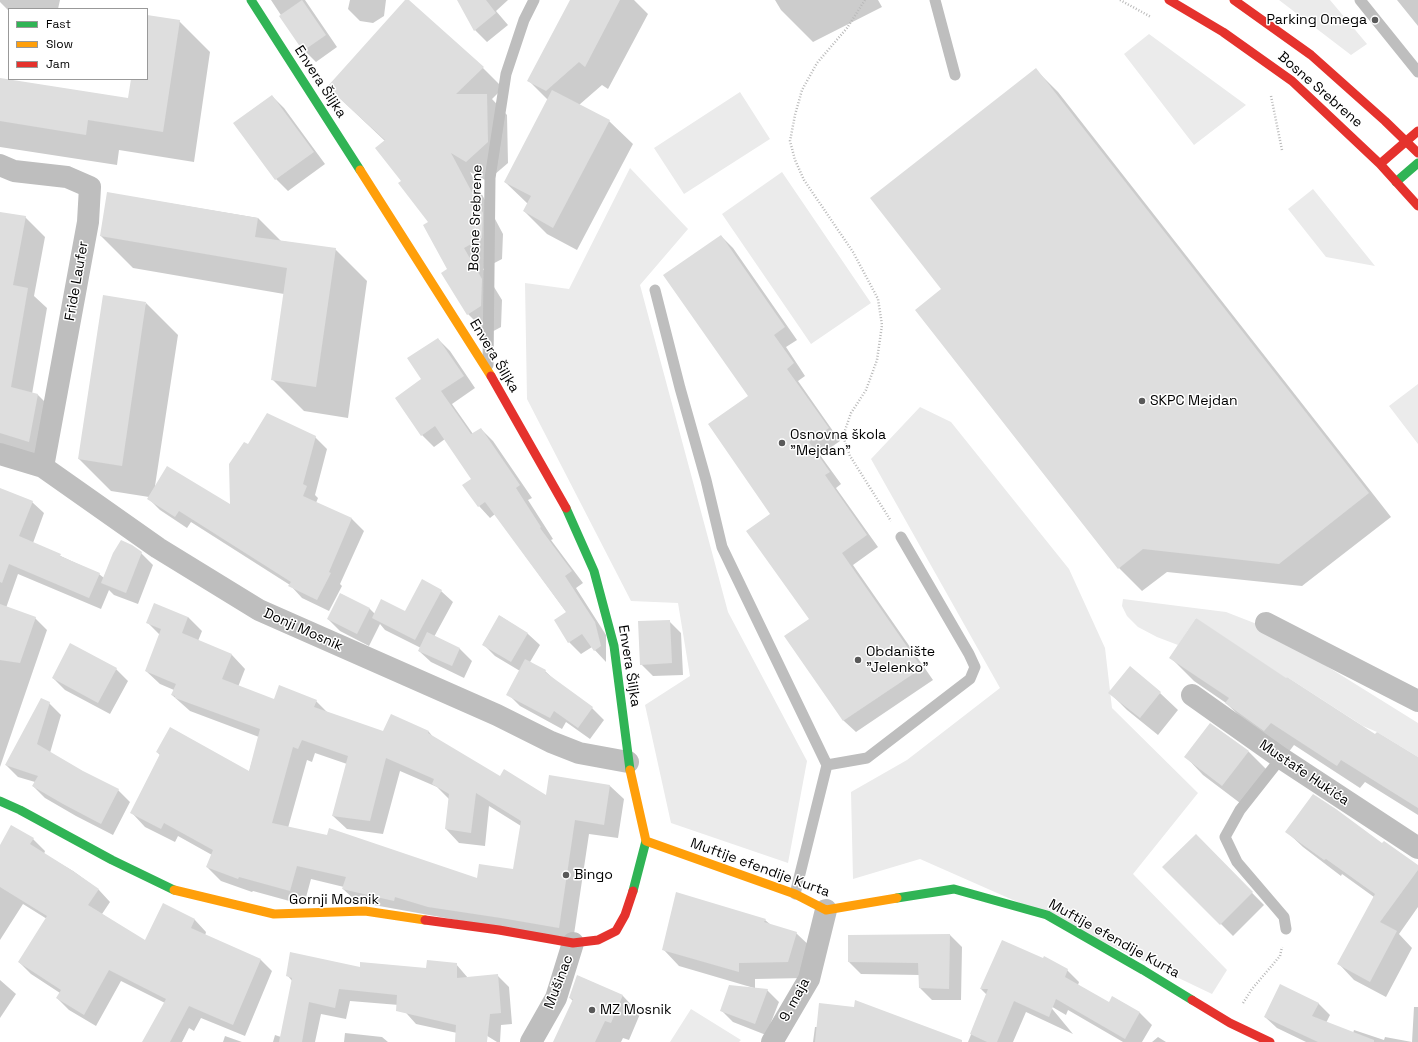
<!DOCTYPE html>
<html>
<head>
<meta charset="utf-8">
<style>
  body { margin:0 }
  #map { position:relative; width:1418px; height:1042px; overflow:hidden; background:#fff; font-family:"Space Grotesk",sans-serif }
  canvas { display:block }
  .legend { position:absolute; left:8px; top:8px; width:140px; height:72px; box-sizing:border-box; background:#fff; border:1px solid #999; margin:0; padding:5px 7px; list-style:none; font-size:12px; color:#000 }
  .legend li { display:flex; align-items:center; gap:8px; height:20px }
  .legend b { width:20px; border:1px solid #999 }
</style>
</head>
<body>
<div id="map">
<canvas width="1418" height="1042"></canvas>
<ul class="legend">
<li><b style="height:5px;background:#30b455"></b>Fast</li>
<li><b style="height:5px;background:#ff9f0a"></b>Slow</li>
<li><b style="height:5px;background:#e5322d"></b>Jam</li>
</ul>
</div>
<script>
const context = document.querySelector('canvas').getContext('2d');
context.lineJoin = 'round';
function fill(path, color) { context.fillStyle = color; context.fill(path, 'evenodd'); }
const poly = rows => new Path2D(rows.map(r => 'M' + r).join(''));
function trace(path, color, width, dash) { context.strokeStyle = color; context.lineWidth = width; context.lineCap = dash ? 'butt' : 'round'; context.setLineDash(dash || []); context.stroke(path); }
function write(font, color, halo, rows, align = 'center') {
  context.font = font + ' "Space Grotesk",sans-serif'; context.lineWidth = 3; context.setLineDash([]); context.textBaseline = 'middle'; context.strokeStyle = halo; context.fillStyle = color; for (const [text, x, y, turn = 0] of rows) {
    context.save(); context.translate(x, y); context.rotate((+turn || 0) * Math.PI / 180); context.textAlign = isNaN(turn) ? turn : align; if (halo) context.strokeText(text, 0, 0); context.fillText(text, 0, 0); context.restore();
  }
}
fill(poly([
  [1279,0,1330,0,1367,44,1351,55],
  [1149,34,1246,105,1194,145,1124,54],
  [740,92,770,139,684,194,654,148],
  [630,168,688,229,640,285,728,612,807,761,788,863,671,823,645,705,690,676,678,603,631,601,527,399,525,283,569,289],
  [782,172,871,303,811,344,722,214],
  [1313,189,1375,266,1326,257,1288,209],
  [1418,384,1418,444,1389,406],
  [920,407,951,422,1069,569,1105,648,1112,708,1198,793,1133,874,1227,970,1212,994,1047,915,920,859,853,879,851,792,907,760,1000,688,871,459],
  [1123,599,1226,612,1262,626,1418,723,1418,757,1377,732,1363,726,1287,677,1261,717,1196,618,1178,645,1157,637,1138,627,1127,616,1122,606],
  [691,1009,741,1040,739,1042,670,1042]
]), '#ebebeb');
fill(poly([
  [0,0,60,0,58,9,9,9,9,11,0,2],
  [271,0,305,0,337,47,316,62,304,50],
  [350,0,386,0,384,16,373,23,360,21,348,9],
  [407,0,483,68,503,88,492,99,507,115,508,163,487,181,470,172,503,234,502,259,483,269,502,300,501,327,488,334,468,314,430,223,403,181,385,141,328,87],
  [458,0,508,0,496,11,508,25,487,42,475,30],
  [571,0,634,0,648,14,608,89,602,85,579,105,609,121,633,144,577,250,547,234,524,211,528,204,505,182,548,100,529,81],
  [775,0,878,0,882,7,813,42,781,10],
  [1397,0,1418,0,1418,26],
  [147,16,179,21,210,52,194,162,119,150,117,165,0,147,0,79,129,99,132,79,147,79],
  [1035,69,1058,92,1391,517,1302,586,1167,572,1142,591,1119,568,943,289],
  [272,96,284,108,325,164,288,191,276,179],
  [108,193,258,218,281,241,335,249,367,281,348,418,304,411,272,379,284,294,133,268,101,236],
  [0,213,25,217,45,237,34,296,47,308,32,394,38,395,57,414,48,461,0,445],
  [721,236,733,248,797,340,786,347,805,376,798,381,840,441,820,455,841,484,836,488,878,547,853,565,933,680,856,732,844,721,786,636,810,620,772,514],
  [146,303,178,335,155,486,231,506,248,446,315,437,327,449,315,495,318,498,316,503,352,519,364,531,340,584,342,586,329,611,302,598,290,585,191,522,187,528,160,510,148,498,149,497,111,491,79,459],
  [438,339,450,351,475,388,452,404,473,434,481,429,493,441,532,498,528,500,553,539,551,540,583,583,576,588,606,635,606,662,592,647,581,654,569,642,555,620,567,613,495,514,490,518,479,506,473,479,445,439,434,447,422,435,423,380],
  [0,489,32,502,44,513,33,543,99,574,104,578,141,553,153,565,138,604,114,595,109,590,101,609,18,574,6,608,35,618,47,630,0,767],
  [441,591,453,602,434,637,460,649,472,661,464,678,431,662,419,651,421,648,385,630,380,624,369,646,340,631,328,619,341,594,370,609,375,614,406,613],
  [500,616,528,634,540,645,530,662,545,671,558,683,592,708,604,720,590,739,566,722,562,729,520,706,508,694,520,671,495,656,483,644],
  [188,617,202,631,198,641,232,655,245,669,238,687,274,700,316,701,329,714,384,732,391,716,429,732,434,738,500,777,547,796,610,786,624,799,618,838,589,834,573,941,357,902,343,889,344,887,311,879,304,905,253,891,252,892,221,881,207,867,212,855,178,836,175,842,145,827,132,813,160,755,157,752,249,772,259,737,190,711,172,695,174,690,160,684,146,671,160,635,147,622],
  [315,753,347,764,333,816,347,829,383,834,400,771,437,787,449,799,446,829,459,843,485,846,489,806,521,826,514,870,478,879,288,828,307,760,312,762],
  [669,621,681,633,683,675,653,676,641,664],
  [1171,658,1286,680,1375,736,1418,759,1418,815,1365,782,1360,788,1294,745,1288,753,1250,726,1226,703,1194,681],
  [116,669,128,681,110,714,65,690,53,678],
  [1110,693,1160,693,1178,710,1158,735,1127,710],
  [49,703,61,715,50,753,83,772,118,790,130,802,113,835,76,816,45,798,33,786,35,782,18,777,6,765],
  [1210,724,1249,752,1266,769,1240,803,1203,775,1186,757],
  [11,827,33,839,45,851,44,854,73,871,99,890,110,902,102,914,145,942,164,905,195,920,206,932,205,936,261,960,272,971,245,1036,201,1018,194,1031,189,1028,182,1042,143,1042,165,1003,121,981,96,1026,69,1010,57,998,60,993,31,974,19,962,47,919,23,904,0,940,0,847],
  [1287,832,1382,845,1418,866,1418,907,1399,934,1412,948,1386,997,1354,980,1339,964,1374,897,1342,874,1341,876,1303,847],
  [1196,836,1264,905,1233,936,1164,867],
  [765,920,771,925,796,933,813,949,804,978,755,979,755,989,767,990,779,1002,766,1035,733,1022,721,1010,754,988,679,966,663,949],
  [950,935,962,947,961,1000,932,1000,920,988,920,975,861,974,849,962],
  [1002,942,1067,970,1079,982,1078,985,1109,1003,1113,997,1140,1013,1152,1025,1142,1042,1123,1042,1068,1010,1066,1015,1049,1005,1073,1034,1026,1012,1013,1042,968,1042,987,995,981,989],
  [456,964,468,978,497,975,509,987,512,1024,501,1025,500,1042,497,1042,476,1029,471,1036,416,1024,399,1005,350,1001,346,1019,321,1014,315,1042,273,1042,275,1035,281,1037,293,982,287,975,361,968,427,969],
  [578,976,623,996,640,1014,629,1040,623,1038,621,1042,554,1042,573,1001,570,998],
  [0,980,16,994,0,1018],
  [1318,1003,1330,1015,1326,1023,1353,1033,1354,1030,1384,1040,1385,1037,1412,1042,1414,1007,1418,1007,1418,1042,1306,1042,1277,1028,1265,1017],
  [815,1027,817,1027,955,1042,813,1042],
  [345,1033,382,1037,388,1042,344,1042],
  [225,1036,242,1042,223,1042],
  [1158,1037,1166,1042,1152,1042]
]), '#0003');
fill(poly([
  [302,0,326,35,303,51,279,16],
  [405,0,409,0,484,67,456,94,487,94,488,142,466,162,451,153,483,213,482,238,464,248,482,279,481,306,467,315,441,273,447,269,423,225,428,222,398,183,401,181,375,148,385,140,327,87],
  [457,0,486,0,496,13,474,31],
  [570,0,620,0,585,67,579,62,546,91,527,81],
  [147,15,180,20,163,132,88,120,86,135,0,121,0,78,128,98,131,79,147,79],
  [1036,68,1369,493,1279,564,1143,549,1118,569,915,310,941,289,870,198],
  [552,90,610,120,553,228,523,211,531,196,504,182],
  [272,95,314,152,275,180,233,123],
  [107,192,258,218,255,237,336,248,316,387,271,380,287,268,100,236],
  [0,212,26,216,13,285,28,288,11,387,38,394,29,442,0,433],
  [721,235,785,327,774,335,794,363,787,369,829,428,809,442,830,472,825,475,867,535,842,553,922,668,843,721,784,636,809,619,746,531,770,514,708,424,748,396,663,275],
  [103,295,146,302,122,466,78,459],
  [438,338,464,376,441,391,471,434,481,428,520,485,516,488,541,527,540,528,572,571,565,576,595,622,601,646,594,651,582,634,568,643,554,620,566,612,485,502,478,507,462,485,471,479,435,426,421,436,395,398,421,379,407,358],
  [267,413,316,436,303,484,307,486,303,496,352,518,329,572,331,573,317,600,288,586,291,582,179,511,175,517,147,499,167,466,230,504,229,464,244,442,248,444],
  [0,488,33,501,19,536,61,554,60,556,100,573,89,598,9,564,2,583,0,582],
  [121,540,132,545,142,552,126,593,101,583,113,553],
  [422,579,442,590,415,640,372,618,381,599,405,611],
  [340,593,370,608,357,634,327,619],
  [154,603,188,617,182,633,232,654,222,679,274,699,279,685,317,700,314,707,383,731,391,714,429,731,428,733,500,776,504,769,546,795,549,775,610,785,604,825,575,820,559,928,501,918,428,907,395,897,394,901,342,889,346,877,297,866,290,891,239,877,238,879,206,867,213,850,164,823,161,829,130,813,160,754,156,752,170,727,249,771,260,729,175,698,175,696,171,695,176,684,145,671,161,629,146,623],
  [302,740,348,756,332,816,370,821,386,758,434,779,432,784,449,794,445,829,471,833,476,793,521,821,513,869,479,864,477,878,329,828,327,835,272,823,293,747,298,749],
  [0,604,36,617,20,663,0,660],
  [499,615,528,633,511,662,482,645],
  [1196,618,1286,678,1287,677,1375,734,1377,732,1418,757,1418,808,1341,760,1337,766,1271,723,1264,731,1225,703,1229,698,1169,658],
  [670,620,672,663,640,665,638,621],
  [427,632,460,648,452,666,418,651],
  [70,643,117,668,98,703,52,678],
  [525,659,546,670,545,672,593,707,578,728,554,711,550,718,506,695],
  [1130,666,1161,692,1140,718,1108,693],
  [41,698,50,702,37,744,83,771,119,789,101,824,63,804,32,786,38,776,5,765],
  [1210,723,1249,751,1222,786,1184,757],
  [1313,794,1336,809,1382,843,1384,841,1418,865,1418,870,1380,922,1397,931,1370,982,1337,964,1375,894,1326,859,1324,860,1285,832],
  [11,825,34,838,30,844,73,871,99,889,88,905,145,940,163,903,195,919,191,928,261,959,233,1025,189,1006,170,1042,142,1042,166,999,109,970,84,1015,56,998,61,990,18,962,47,916,0,887,0,845],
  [1196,834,1253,892,1220,925,1162,867],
  [676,892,766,919,764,922,797,932,788,962,739,963,739,972,662,950],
  [950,934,949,989,919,988,918,963,848,962,848,935],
  [1002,940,1043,958,1044,956,1068,969,1065,977,1109,1002,1112,996,1140,1012,1125,1039,1056,999,1049,1017,1014,1001,997,1042,987,1042,970,1034,988,989,980,989],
  [290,952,360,967,360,962,426,968,427,960,457,963,457,978,498,974,501,1013,490,1014,487,1042,455,1042,456,1025,396,1011,397,995,339,989,335,1008,309,1002,302,1042,279,1042,292,978,286,976],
  [577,975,623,995,611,1023,605,1021,595,1042,553,1042,573,999,569,998],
  [1280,984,1319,1003,1312,1016,1374,1040,1374,1042,1318,1042,1264,1017],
  [729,985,768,989,755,1024,720,1011],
  [855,1000,962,1040,962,1042,815,1042,819,1003,854,1007]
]), '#dedede');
trace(poly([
  [865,0,847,28,817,63,802,90,795,115,790,141,795,160,804,180,853,252,878,299,882,325,877,360,866,390,851,413,843,436,850,456,891,521],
  [1120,0,1151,17],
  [1271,96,1282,150],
  [1243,1003,1252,989,1280,956,1282,947]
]), '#b9b9b9', 2.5, [1, 2]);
trace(poly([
  [935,0,955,75],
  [1360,0,1418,72],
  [655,290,680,388,706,480,722,547,827,765],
  [488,365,490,178,506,74,524,20,534,0],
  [1281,758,1240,810,1225,837,1237,862,1284,917,1286,929],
  [795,894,827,765,867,758,970,679,975,667,969,654,901,537]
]), '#bebebe', 11);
trace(poly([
  [0,165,14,171,67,177,90,187,88,222,43,467],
  [0,454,43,467,158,548,259,610,497,715,551,742,579,753,628,762],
  [1266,623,1418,701],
  [1192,695,1281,758,1418,848],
  [531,1042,556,998,573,943],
  [772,1042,809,979,826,910]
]), '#bebebe', 22);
trace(poly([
  [251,0,360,170],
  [1396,182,1418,163],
  [566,508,594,571,614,646,630,770],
  [0,801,20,810,112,860,174,890],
  [633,891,646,841],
  [897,898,954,889,1047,915,1143,970,1192,1000]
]), '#30b455', 9);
trace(poly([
  [360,170,491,376],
  [630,770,646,841,795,894,826,910,897,898],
  [174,890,274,914,365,911,425,920]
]), '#ff9f0a', 9);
trace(poly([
  [1169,0,1223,32,1292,81,1380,164,1418,206],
  [1234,0,1311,55,1385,121,1418,153],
  [1380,164,1418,131],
  [491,376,566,508],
  [425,920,499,930,573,943,598,940,616,931,625,915,633,891],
  [1192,1000,1230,1023,1270,1042]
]), '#e5322d', 9);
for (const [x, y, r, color] of [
  [1375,20,4,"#595959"],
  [1142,401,4,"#595959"],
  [782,443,4,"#595959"],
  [858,660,4,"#595959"],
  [566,875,4,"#595959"],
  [592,1010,4,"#595959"]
]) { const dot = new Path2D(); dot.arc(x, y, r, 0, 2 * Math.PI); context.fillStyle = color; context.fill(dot); trace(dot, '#fff', 1.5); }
write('14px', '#000', '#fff', [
  ["Parking Omega",1367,20,"right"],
  ["SKPC Mejdan",1150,401],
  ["Osnovna škola",790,435],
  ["\"Mejdan\"",790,451],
  ["Obdanište",866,652],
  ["\"Jelenko\"",866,668],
  ["Bingo",574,875],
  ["MZ Mosnik",600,1010]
], 'left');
write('14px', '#000', '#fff', [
  ["Envera Šiljka",320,82,57],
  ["Bosne Srebrene",1320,90,41],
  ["Bosne Srebrene",476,218,-88],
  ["Fride Laufer",77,281,-80],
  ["Envera Šiljka",494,356,59],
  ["Donji Mosnik",303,630,24],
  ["Envera Šiljka",629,666,81],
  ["Mustafe Hukića",1304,773,34],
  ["Muftije efendije Kurta",760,868,20],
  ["Gornji Mosnik",334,900],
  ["Muftije efendije Kurta",1114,939,29],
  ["Mušinac",559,982,-69],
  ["9. maja",795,1000,-61]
]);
</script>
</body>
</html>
